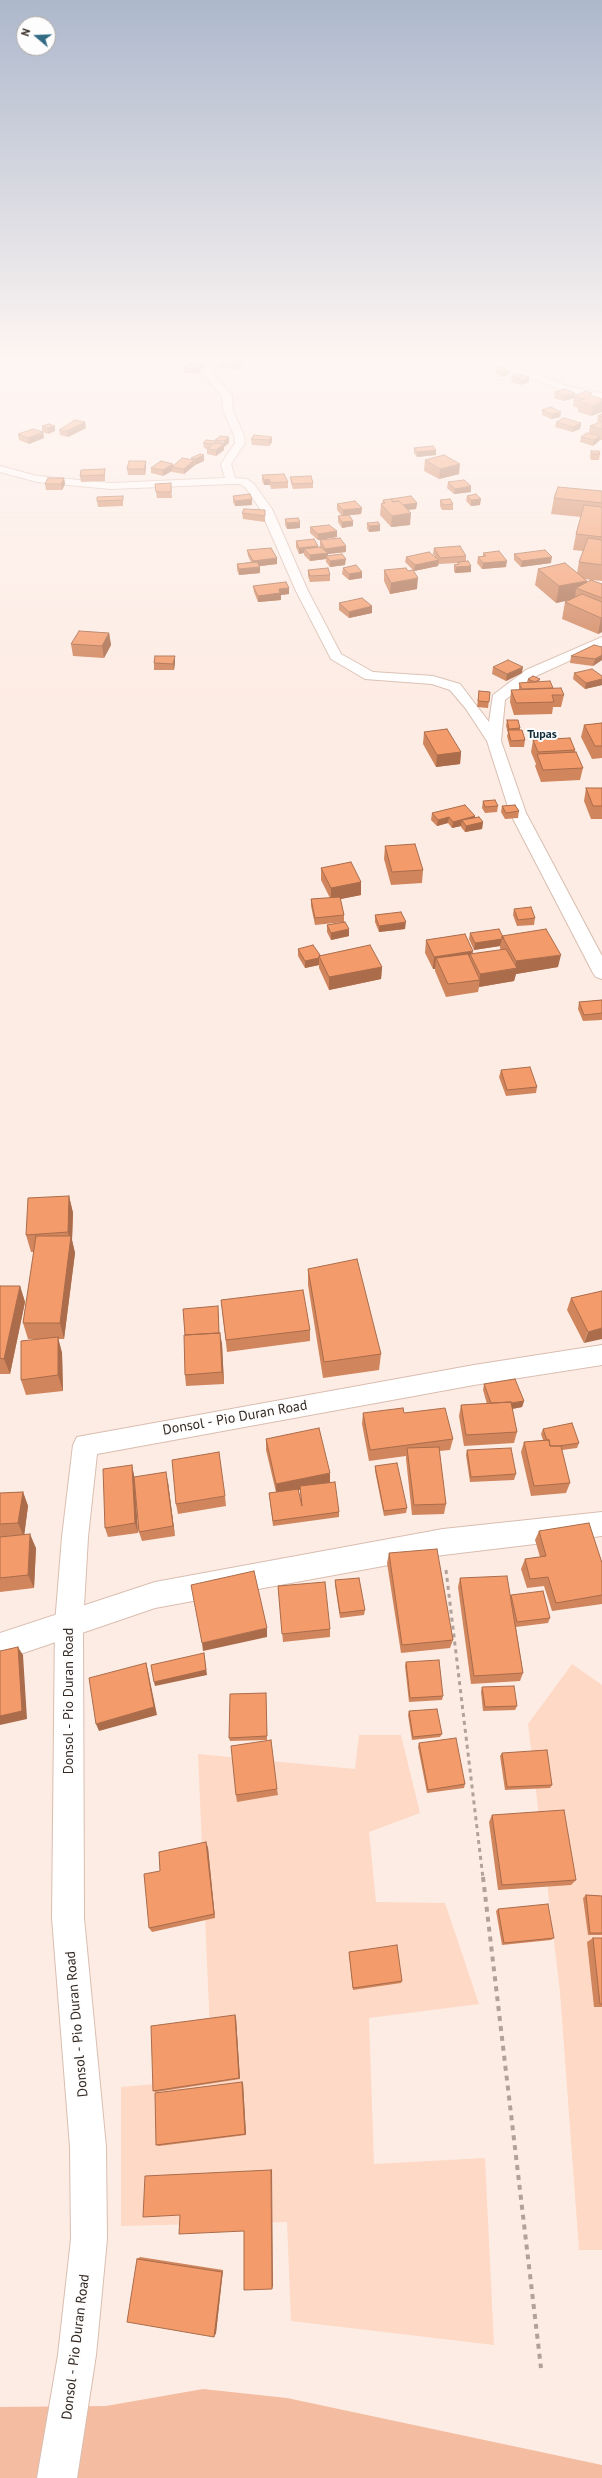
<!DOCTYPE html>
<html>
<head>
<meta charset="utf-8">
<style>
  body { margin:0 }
  #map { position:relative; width:602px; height:2478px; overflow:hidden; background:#fdece4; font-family:"PT Sans",sans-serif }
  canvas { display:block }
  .north { position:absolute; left:16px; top:16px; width:40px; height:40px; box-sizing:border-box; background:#fdfdfd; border:1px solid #ada9a6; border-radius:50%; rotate:289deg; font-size:11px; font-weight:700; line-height:16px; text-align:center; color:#342a24 }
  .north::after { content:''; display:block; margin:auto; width:14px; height:18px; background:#316b84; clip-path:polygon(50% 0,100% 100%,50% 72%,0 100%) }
</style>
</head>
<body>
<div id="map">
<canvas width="602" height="2478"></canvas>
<div class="north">N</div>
</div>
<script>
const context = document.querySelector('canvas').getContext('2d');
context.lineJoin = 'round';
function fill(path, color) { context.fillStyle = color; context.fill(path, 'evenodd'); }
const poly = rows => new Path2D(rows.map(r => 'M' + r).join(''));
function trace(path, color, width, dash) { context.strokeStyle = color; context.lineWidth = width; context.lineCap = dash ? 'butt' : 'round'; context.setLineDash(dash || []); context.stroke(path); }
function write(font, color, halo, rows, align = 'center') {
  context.font = font + ' "PT Sans",sans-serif'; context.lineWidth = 4; context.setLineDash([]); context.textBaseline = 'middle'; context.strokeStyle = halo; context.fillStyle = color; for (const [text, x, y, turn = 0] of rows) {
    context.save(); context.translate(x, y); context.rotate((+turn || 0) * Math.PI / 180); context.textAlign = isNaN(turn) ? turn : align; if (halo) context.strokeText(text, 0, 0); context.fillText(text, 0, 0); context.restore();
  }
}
fill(poly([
  [572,1664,602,1685,602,2250,579,2250,560,1992,528,1724],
  [359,1735,401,1735,420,1813,369,1832,376,1902,445,1903,479,2004,369,2018,374,2164,485,2158,494,2345,291,2321,287,2222,121,2226,121,2087,212,2079,198,1754,355,1769]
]), '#fdd9c6');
fill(poly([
  [203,2389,287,2398,602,2465,602,2478,0,2478,0,2407,106,2406]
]), '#f4bda1');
const street = poly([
  [210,359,219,359,213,374,232,395,233,411,244,435,245,443,231,464,235,478,247,479,254,484,272,509,308,591,341,654,373,672,433,676,460,684,489,722,493,695,526,670,602,637,602,646,536,676,505,700,501,741,526,813,602,956,602,979,596,977,593,973,510,813,487,741,466,709,450,690,432,684,365,679,331,659,296,591,260,509,246,488,240,484,231,484,111,489,37,482,0,472,0,466,37,476,111,483,225,478,221,464,235,443,234,435,223,411,222,396,203,374,210,359],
  [445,359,467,359,535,373,570,387,602,393,602,399,564,391,529,377,445,359],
  [602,1512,602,1536,443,1555,155,1608,0,1661,0,1633,155,1582,443,1529,602,1512]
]);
const secondary = poly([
  [602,1345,602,1365,474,1385,97,1454,88,1537,83,1624,84,1918,106,2147,107,2239,96,2355,77,2478,37,2478,58,2355,71,2239,70,2147,52,1918,55,1624,62,1537,73,1445,77,1437,474,1365,602,1345]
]);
trace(street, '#d9beb0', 2);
trace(secondary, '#d9beb0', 2);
trace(poly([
  [446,1570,483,1878]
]), '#b0a29b', 3, [4, 4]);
trace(poly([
  [483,1877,541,2368]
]), '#b0a29b', 4, [5, 5]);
fill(street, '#fff');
fill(secondary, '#fff');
fill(poly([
  [244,361,239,369,220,368,220,363],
  [206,364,197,374,184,373,184,368],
  [502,367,508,375,502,377,496,374,496,368],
  [512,376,529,382,521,385,511,382],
  [555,392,575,396,592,396,602,399,602,412,591,416,578,412,578,408,573,406,574,398,564,401,554,398],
  [542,410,561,412,560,417,551,419,542,415],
  [602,414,602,440,600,440,599,441,593,446,580,442,581,437,589,433,590,426,599,422,597,421,598,416],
  [85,422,86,428,68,437,60,435,59,430],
  [556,422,581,423,580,429,572,432,555,427],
  [42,426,55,431,48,434,42,432],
  [43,432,44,438,29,444,19,440,18,434],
  [272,437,272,442,269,446,252,445,251,439],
  [215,440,229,443,224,447,224,450,216,456,207,454,207,449,204,448,203,443,215,441],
  [414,448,436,450,436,455,417,457,414,453],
  [591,451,600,454,599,460,591,460,590,457],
  [204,455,204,461,195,465,184,474,172,472,172,471,163,476,151,473,151,468,173,464,173,465,191,459,191,458],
  [425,460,459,474,439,479,424,471],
  [146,467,145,475,128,475,127,469],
  [105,469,105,481,81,482,80,476],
  [262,475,288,482,288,488,271,489,270,485,264,485,262,481],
  [290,477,313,483,313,488,293,489,291,483],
  [64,478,65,484,62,490,46,490,45,484],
  [448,482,471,492,454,494,447,488],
  [171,483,172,498,157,498,156,492],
  [602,491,602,581,584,579,586,583,602,584,602,632,598,634,562,619,565,602,569,600,556,603,535,585,538,569,577,573,579,562,583,551,573,550,576,534,581,517,551,514,554,498],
  [123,496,123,506,98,507,97,501],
  [233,496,252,505,235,506,233,502],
  [467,496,480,505,471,506,466,501],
  [383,500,417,503,416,509,408,510,410,525,391,527,380,515,381,504,382,503],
  [440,500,453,504,453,510,442,510,440,506],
  [337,504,362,508,361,514,349,515,353,526,342,528,338,522,338,516,342,516,337,510],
  [242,513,265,516,265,522,243,519],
  [285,519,300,528,287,529,285,525],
  [367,523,380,531,369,532,367,529],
  [310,527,337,537,318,540,310,533],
  [320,540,346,546,346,552,328,554,328,556,345,565,330,567,326,562,326,559,310,561,304,555,304,553,299,554,296,547,296,541,318,547,320,547],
  [434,548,466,556,466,561,471,566,471,572,455,573,454,571,454,565,457,564,458,563,439,564,439,563,438,566,414,571,405,562,406,557,435,556,433,554],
  [247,550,277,564,259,566,260,573,239,575,237,570,237,564,251,562,248,556],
  [483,553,506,567,482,569,477,563,478,557,483,556],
  [514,554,551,563,521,567,514,560],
  [343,568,362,572,362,578,349,580,342,574],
  [308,570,330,575,330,581,310,582,308,576],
  [384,570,417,589,390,594,384,581],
  [253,586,289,594,281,595,281,600,258,602,254,592],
  [339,603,372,613,349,618,339,610],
  [109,633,111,645,104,658,73,656,71,644],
  [602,647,602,660,593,666,570,663,571,656],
  [175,656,175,662,174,670,154,670,154,663],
  [493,667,522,673,506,681,492,674],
  [574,673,602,676,602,685,585,689,573,679],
  [528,679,540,679,539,682,553,688,564,695,561,707,553,707,552,714,514,715,510,702,511,690,519,690,519,683,527,682],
  [479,691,490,692,488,708,477,707],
  [507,720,520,728,520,730,525,740,524,747,510,747,507,736,508,733,506,726],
  [602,723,602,758,592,759,581,737,584,725],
  [424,732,461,752,460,764,436,767,423,744],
  [533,740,575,750,575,752,583,768,580,780,541,782,535,766,536,764,531,752],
  [586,788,602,788,602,819,591,819,584,801],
  [483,801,498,806,497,812,485,813,482,808],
  [502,806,519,811,518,818,505,819,501,812],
  [432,813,475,816,475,818,483,822,482,829,465,832,461,827,461,826,452,828,448,823,437,826,431,820],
  [385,846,423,870,422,883,391,885,384,859],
  [321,868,361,882,361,895,340,899,344,915,344,922,349,936,331,940,327,932,327,925,344,922,315,925,311,906,311,899,330,898,321,880],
  [514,909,535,918,534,925,517,926,513,915],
  [375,915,405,929,379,932,375,922],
  [470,933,502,935,558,967,516,974,514,981,479,987,478,992,446,997,435,971,435,969,433,969,425,953,426,940,473,954,501,950,500,948,500,946,474,950,469,939],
  [298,949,320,955,382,967,381,979,329,990,319,968,319,965,305,968,298,956],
  [602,1000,602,1020,583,1021,578,1009,579,1002],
  [501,1070,537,1087,536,1093,506,1096,499,1077],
  [69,1196,73,1213,72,1240,75,1253,64,1339,58,1339,62,1353,63,1391,26,1395,21,1380,41,1339,28,1339,23,1323,34,1252,31,1252,26,1235],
  [308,1269,381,1354,379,1370,323,1378,308,1285],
  [0,1286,20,1286,25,1302,10,1374,0,1374],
  [602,1291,584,1343,567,1310,571,1298],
  [221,1300,310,1330,310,1341,227,1352],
  [218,1306,219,1333,222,1344,224,1384,186,1386,185,1375,185,1335],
  [484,1384,524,1401,522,1407,512,1409,517,1432,514,1443,464,1446,459,1416,461,1405,487,1404,483,1390],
  [363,1413,404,1413,453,1439,450,1450,439,1451,446,1504,444,1514,412,1515,406,1459,406,1456,369,1461,362,1424],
  [543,1429,579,1443,577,1448,562,1450,570,1483,566,1493,531,1496,521,1452,524,1442,543,1440,541,1434],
  [266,1439,330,1482,339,1512,339,1517,273,1526,269,1493,276,1492,266,1450],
  [298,1490,300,1490,301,1501],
  [467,1450,516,1474,514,1480,470,1482,466,1455],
  [132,1465,134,1477,168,1482,175,1536,142,1541,139,1532,135,1484,138,1533,108,1537,105,1528],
  [375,1466,407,1508,406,1513,384,1516,375,1471],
  [23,1492,28,1506,24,1535,36,1548,34,1588,0,1592,0,1493],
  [225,1496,226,1506,178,1514,176,1504],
  [539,1531,602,1563,602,1604,552,1611,544,1586,527,1588,521,1569,525,1559,540,1557,535,1540],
  [389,1553,453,1640,450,1648,401,1653,387,1563],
  [460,1578,510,1596,511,1595,550,1618,548,1623,516,1627,523,1673,520,1681,471,1684,458,1587],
  [335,1580,365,1610,364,1615,340,1618,335,1585],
  [278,1586,330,1629,330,1637,283,1642],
  [406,1662,443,1696,442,1700,409,1702,405,1666],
  [482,1687,517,1706,515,1710,483,1711,481,1692],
  [266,1693,267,1740,230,1741,229,1738],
  [409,1711,442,1734,440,1737,412,1740,408,1715],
  [419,1743,465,1784,464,1788,427,1793,418,1747],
  [502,1753,552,1785,550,1788,505,1790,500,1756],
  [277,1789,278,1795,237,1802,236,1795],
  [492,1815,576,1880,571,1885,498,1890,489,1822],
  [206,1842,208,1848,215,1918,152,1932,149,1928],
  [586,1895,602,1896,602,1935,588,1935,583,1898],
  [498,1909,554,1938,551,1940,502,1945,496,1911],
  [593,1938,602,1938,602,2007,594,2007,587,1942],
  [349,1952,402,1981,401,1983,353,1990,349,1954],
  [235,2015,236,2018,240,2079,156,2092,153,2091],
  [242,2082,243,2083,246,2135,159,2146,156,2145],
  [140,2257,223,2270,216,2333,214,2337,137,2259]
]), '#d1855c');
fill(poly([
  [205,359,206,364,197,374,197,369],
  [242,359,244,359,244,361,239,369,238,364],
  [509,370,508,375,502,377,503,372],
  [529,377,529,382,521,385,521,380],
  [575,393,574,398,564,401,565,396],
  [602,402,602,412,591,416,593,406],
  [561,412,560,417,551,419,552,414],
  [85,422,86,428,68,437,67,431],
  [581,423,580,429,572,432,573,427],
  [55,426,55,431,48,434,47,428],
  [43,432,44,438,29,444,28,438],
  [600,436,599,441,593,446,594,440],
  [229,437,229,443,224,447,224,450,216,456,216,450,224,444,224,441],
  [272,437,272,442,269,446,269,440],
  [436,450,436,455,417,457,417,452],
  [204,455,204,461,195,465,195,459],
  [194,460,195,465,184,474,184,469],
  [146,461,146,467,145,475,144,469],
  [173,464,173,467,172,467,172,471,163,476,163,470],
  [460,464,459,474,439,479,440,469],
  [64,478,65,484,62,490,61,484],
  [269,479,270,485,264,485,264,480],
  [471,486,471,492,454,494,455,489],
  [252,499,252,505,235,506,235,501],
  [481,499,480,505,471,506,471,500],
  [417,503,416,509,396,511,396,506],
  [362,508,361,514,343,516,343,510],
  [411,513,410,525,391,527,392,516],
  [353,521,353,526,342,528,342,522],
  [300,522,300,528,287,529,287,523],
  [380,525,380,531,369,532,369,526],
  [337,531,337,537,318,540,318,534],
  [318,546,318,552,304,549,304,553,299,554,299,548],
  [346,546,346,552,328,554,328,558,326,556,326,559,310,561,310,555,325,553,325,549],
  [552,557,551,563,521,567,522,561],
  [277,558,277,564,253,567,253,561],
  [346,559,345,565,330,567,330,561],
  [439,560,438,566,414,571,415,565],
  [507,561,506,567,482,569,483,563],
  [471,566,471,572,455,573,456,567],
  [260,567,260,573,239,575,239,569],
  [362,572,362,578,349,580,349,574],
  [418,578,417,589,390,594,391,583],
  [587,581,585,592,576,588,575,599,556,603,559,586],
  [289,588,289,594,281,595,281,600,258,602,258,596,279,589],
  [372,606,372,613,349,618,349,612],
  [602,617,602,632,598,634,601,618],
  [109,633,111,645,104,658,102,646],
  [602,655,602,660,593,666,595,659],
  [175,656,175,662,174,670,173,664],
  [523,667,522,673,506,681,507,674],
  [602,679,602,685,585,689,586,683],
  [461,752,460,764,436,767,437,755],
  [475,816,474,823,462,820,461,826,452,828,453,822],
  [449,817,448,823,437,826,438,820],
  [483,822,482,829,465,832,466,826],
  [361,882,361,895,331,901,331,888],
  [406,922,405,929,379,932,379,926],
  [349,929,349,936,331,940,331,933],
  [502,939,500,946,474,950,475,943],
  [473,951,472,958,470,954,469,964,436,958,435,969,433,969,434,957],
  [561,955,558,967,516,974,514,981,479,987,480,974,515,969,516,961],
  [319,958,319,965,305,968,305,961],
  [382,967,381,979,329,990,329,977],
  [69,1196,73,1213,72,1240,75,1253,64,1339,60,1323,70,1242,68,1232],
  [20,1286,25,1302,10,1374,4,1359],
  [602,1328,602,1339,584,1343,588,1332],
  [220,1333,222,1344,224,1384,222,1372],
  [58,1337,62,1353,63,1391,58,1375],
  [524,1401,522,1407,491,1413,492,1407],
  [132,1465,134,1475,138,1533,135,1523],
  [166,1472,168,1482,175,1536,173,1526],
  [330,1473,330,1484,300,1486,300,1490,276,1495,276,1484],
  [23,1492,28,1506,24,1537,18,1523],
  [30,1534,36,1548,34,1588,28,1575],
  [267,1628,267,1637,203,1651,202,1643],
  [18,1647,23,1655,27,1719,0,1725,0,1716],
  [204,1653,207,1675,155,1686,154,1682],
  [146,1663,148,1671,157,1715,99,1731,96,1724],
  [206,1842,208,1848,215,1918,214,1914],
  [235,2015,236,2018,240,2079,239,2078],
  [242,2082,243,2083,246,2135,245,2134],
  [272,2169,273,2286,272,2289,271,2170],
  [223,2270,216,2333,214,2337,222,2272]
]), '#aa6c4b');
const building = poly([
  [191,359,205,359,197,369,184,368,191,359],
  [223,359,242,359,238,364,220,363,223,359],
  [502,367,509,370,503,372,496,368,502,367],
  [520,374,529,377,521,380,512,376,520,374],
  [565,389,575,393,565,396,555,392,565,389],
  [586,391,592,393,589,395,602,399,602,402,593,406,579,401,585,399,574,396,586,391],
  [551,407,561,412,552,414,542,410,551,407],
  [602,414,602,417,598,416,602,414],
  [564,418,581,423,573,427,556,422,564,418],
  [75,420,85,422,67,431,59,430,75,420],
  [602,421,602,429,590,426,602,421],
  [49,424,55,426,47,428,42,426,49,424],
  [33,429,43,432,28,438,18,434,33,429],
  [587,433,600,436,594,440,581,437,587,433],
  [254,435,272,437,269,440,251,439,254,435],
  [221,436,229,437,224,441,215,440,221,436],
  [206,440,216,441,213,444,203,443,206,440],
  [215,443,224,444,216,450,207,449,215,443],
  [433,446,436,450,417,452,414,448,433,446],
  [591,451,599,451,600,454,592,454,591,451],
  [200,454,204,455,195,459,191,458,200,454],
  [444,455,460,464,440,469,425,460,444,455],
  [182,458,194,460,184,469,172,467,182,458],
  [129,461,146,461,144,469,127,469,129,461],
  [161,461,173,464,163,470,151,468,161,461],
  [105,469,104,475,80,476,81,470,105,469],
  [284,474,288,482,271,483,269,479,264,480,262,475,284,474],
  [311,476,313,483,293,484,290,477,311,476],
  [48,478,64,478,61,484,45,484,48,478],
  [464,480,471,486,455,489,448,482,464,480],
  [171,483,171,492,156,492,155,484,171,483],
  [558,487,602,491,602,503,554,498,558,487],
  [250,494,252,499,235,501,233,496,250,494],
  [476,494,481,499,471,500,467,496,476,494],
  [123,496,123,500,97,501,97,497,123,496],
  [411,496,417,503,403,505,399,501,393,502,391,499,411,496],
  [391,499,393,502,399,501,411,513,392,516,381,504,385,503,383,500,391,499],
  [450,499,453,504,443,505,440,500,450,499],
  [355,501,362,508,343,510,337,504,355,501],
  [584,505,602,507,602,537,576,534,584,505],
  [244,509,265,510,265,516,242,513,244,509],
  [349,515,353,521,342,522,338,516,349,515],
  [298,518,300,522,287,523,285,519,298,518],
  [378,522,380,525,369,526,367,523,378,522],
  [329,525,337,531,318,534,310,527,329,525],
  [340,538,346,546,325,549,320,540,340,538],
  [588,538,602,540,602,565,579,562,588,538],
  [314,539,318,546,299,548,296,541,314,539],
  [460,546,466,556,440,558,434,548,460,546],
  [320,547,328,553,310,555,304,549,320,547],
  [271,548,277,558,253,561,247,550,271,548],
  [545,550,552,557,522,561,514,554,545,550],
  [499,551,507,561,483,563,478,557,486,556,483,553,499,551],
  [429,552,439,560,415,565,406,557,429,552],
  [342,554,346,559,330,561,326,556,342,554],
  [468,561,471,566,456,567,454,565,459,564,458,562,468,561],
  [257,562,260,567,239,569,237,564,257,562],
  [565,563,587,581,559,586,538,569,565,563],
  [356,565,362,572,349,574,343,568,356,565],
  [328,568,330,575,310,576,308,570,328,568],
  [406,568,408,571,413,570,418,578,391,583,384,570,406,568],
  [591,580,602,584,602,598,576,588,591,580],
  [286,582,289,588,279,589,280,593,258,596,253,586,286,582],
  [582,594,602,602,602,617,601,618,565,602,582,594],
  [362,598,372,606,349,612,339,603,362,598],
  [79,631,109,633,102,646,71,644,79,631],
  [594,645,602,647,602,655,595,659,571,656,594,645],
  [155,656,175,656,173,664,154,663,155,656],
  [508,660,523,667,507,674,493,667,508,660],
  [592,669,602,676,602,679,586,683,574,673,592,669],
  [533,676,540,679,535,682,528,679,533,676],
  [550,681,553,688,522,689,519,683,550,681],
  [561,688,564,695,552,695,554,702,516,703,511,690,561,688],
  [479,691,490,692,489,702,478,701,479,691],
  [507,720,518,720,520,728,509,729,507,720],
  [602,723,602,746,595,746,584,725,602,723],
  [447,729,461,752,437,755,424,732,447,729],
  [508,730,522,730,525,740,511,741,508,730],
  [570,738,575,750,538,752,533,740,570,738],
  [576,752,583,768,543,770,537,754,576,752],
  [586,788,602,788,602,806,593,806,586,788],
  [495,800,498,806,485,807,483,801,495,800],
  [465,805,475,816,453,822,449,817,438,820,432,813,465,805],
  [515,805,519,811,506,813,502,806,515,805],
  [479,817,483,822,466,826,462,820,479,817],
  [415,844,423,870,392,872,385,846,415,844],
  [351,862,361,882,331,888,321,868,351,862],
  [340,897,344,915,315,918,311,899,340,897],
  [531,907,535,918,518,920,514,909,531,907],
  [401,912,406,922,379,926,375,915,401,912],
  [345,922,349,929,331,933,327,925,345,922],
  [499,929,504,939,502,936,502,939,475,943,470,933,499,929],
  [546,929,561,955,516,961,502,936,546,929],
  [465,934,473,951,434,957,426,940,465,934],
  [313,945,320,955,319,956,319,958,305,961,298,949,313,945],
  [370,945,382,967,329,977,319,956,370,945],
  [506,949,517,968,480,974,470,954,506,949],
  [468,954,480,980,448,984,436,958,468,954],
  [602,1000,602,1013,584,1015,579,1002,602,1000],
  [530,1067,537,1087,507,1090,501,1070,530,1067],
  [69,1196,68,1232,26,1235,28,1198,69,1196],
  [36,1236,71,1236,60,1323,23,1323,36,1236],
  [357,1259,381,1354,324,1362,308,1269,357,1259],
  [0,1286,20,1286,4,1359,0,1358,0,1286],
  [303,1290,310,1330,226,1340,221,1300,303,1290],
  [602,1291,602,1328,588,1332,571,1298,602,1291],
  [218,1306,219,1333,185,1335,183,1309,218,1306],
  [220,1333,222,1372,185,1375,184,1335,220,1333],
  [58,1337,58,1375,21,1380,21,1341,58,1337],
  [515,1379,524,1401,511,1403,511,1402,491,1403,484,1384,515,1379],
  [511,1402,517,1432,466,1435,461,1405,511,1402],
  [403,1408,404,1413,445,1408,453,1439,370,1450,363,1413,403,1408],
  [572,1423,579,1443,559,1446,550,1446,549,1440,547,1440,543,1429,572,1423],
  [319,1428,330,1473,276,1484,266,1439,319,1428],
  [549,1440,550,1446,561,1446,570,1483,534,1486,524,1442,549,1440],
  [439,1447,446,1504,414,1505,407,1448,439,1447],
  [511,1448,516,1474,471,1477,467,1450,511,1448],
  [219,1452,225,1496,176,1504,172,1460,219,1452],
  [397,1463,407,1508,384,1511,375,1466,397,1463],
  [132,1465,135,1523,105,1528,103,1469,132,1465],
  [166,1472,173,1526,139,1532,134,1477,166,1472],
  [335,1482,339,1512,273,1521,269,1493,298,1489,302,1506,300,1486,335,1482],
  [23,1492,18,1523,0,1524,0,1493,23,1492],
  [589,1523,602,1563,602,1595,556,1603,548,1577,530,1579,525,1559,546,1556,539,1531,589,1523],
  [30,1534,28,1575,0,1578,0,1537,30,1534],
  [437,1549,453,1640,402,1645,389,1553,437,1549],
  [254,1571,267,1628,202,1643,191,1585,254,1571],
  [507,1576,523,1673,474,1676,460,1578,507,1576],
  [359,1578,365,1610,340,1613,335,1580,359,1578],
  [325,1582,330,1629,282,1634,278,1586,325,1582],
  [543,1591,550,1618,517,1622,511,1595,543,1591],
  [18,1647,22,1711,0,1716,0,1651,18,1647],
  [204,1653,206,1670,154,1682,151,1665,204,1653],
  [439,1660,443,1696,410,1698,406,1662,439,1660],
  [146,1663,154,1707,96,1724,89,1678,146,1663],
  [514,1686,517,1706,485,1707,482,1687,514,1686],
  [266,1693,267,1736,229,1738,230,1694,266,1693],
  [437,1709,442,1734,413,1737,409,1711,437,1709],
  [456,1738,465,1784,428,1790,419,1743,456,1738],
  [271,1740,277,1789,236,1795,231,1746,271,1740],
  [547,1750,552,1785,507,1787,502,1753,547,1750],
  [564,1810,576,1880,502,1885,492,1815,564,1810],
  [206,1842,214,1914,149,1928,144,1874,160,1871,159,1852,206,1842],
  [586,1895,602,1896,602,1933,590,1933,586,1895],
  [548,1904,554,1938,504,1943,498,1909,548,1904],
  [593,1938,602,1938,602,2004,600,2004,593,1938],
  [397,1945,402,1981,353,1988,349,1952,397,1945],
  [235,2015,239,2078,153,2091,151,2026,235,2015],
  [242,2082,245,2134,156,2145,155,2093,242,2082],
  [271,2170,272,2289,244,2290,244,2231,179,2234,180,2215,143,2217,145,2176,271,2170],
  [137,2259,222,2272,214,2337,127,2322,137,2259]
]);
fill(building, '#f39b6b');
trace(building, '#aa6c4b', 1);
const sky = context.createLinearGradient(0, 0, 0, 706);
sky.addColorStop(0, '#adb8cc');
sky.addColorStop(0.51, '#fef6f3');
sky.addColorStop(1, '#fef6f300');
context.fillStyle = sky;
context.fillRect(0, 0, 602, 706);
write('bold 12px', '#122d39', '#fdfdfd', [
  ["Tupas",542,735]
]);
write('14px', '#342a24', '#fdfdfd', [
  ["Donsol - Pio Duran Road",235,1418,-10],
  ["Donsol - Pio Duran Road",69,1701,-90],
  ["Donsol - Pio Duran Road",77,2024,-95],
  ["Donsol - Pio Duran Road",76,2347,-83]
]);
</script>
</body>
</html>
